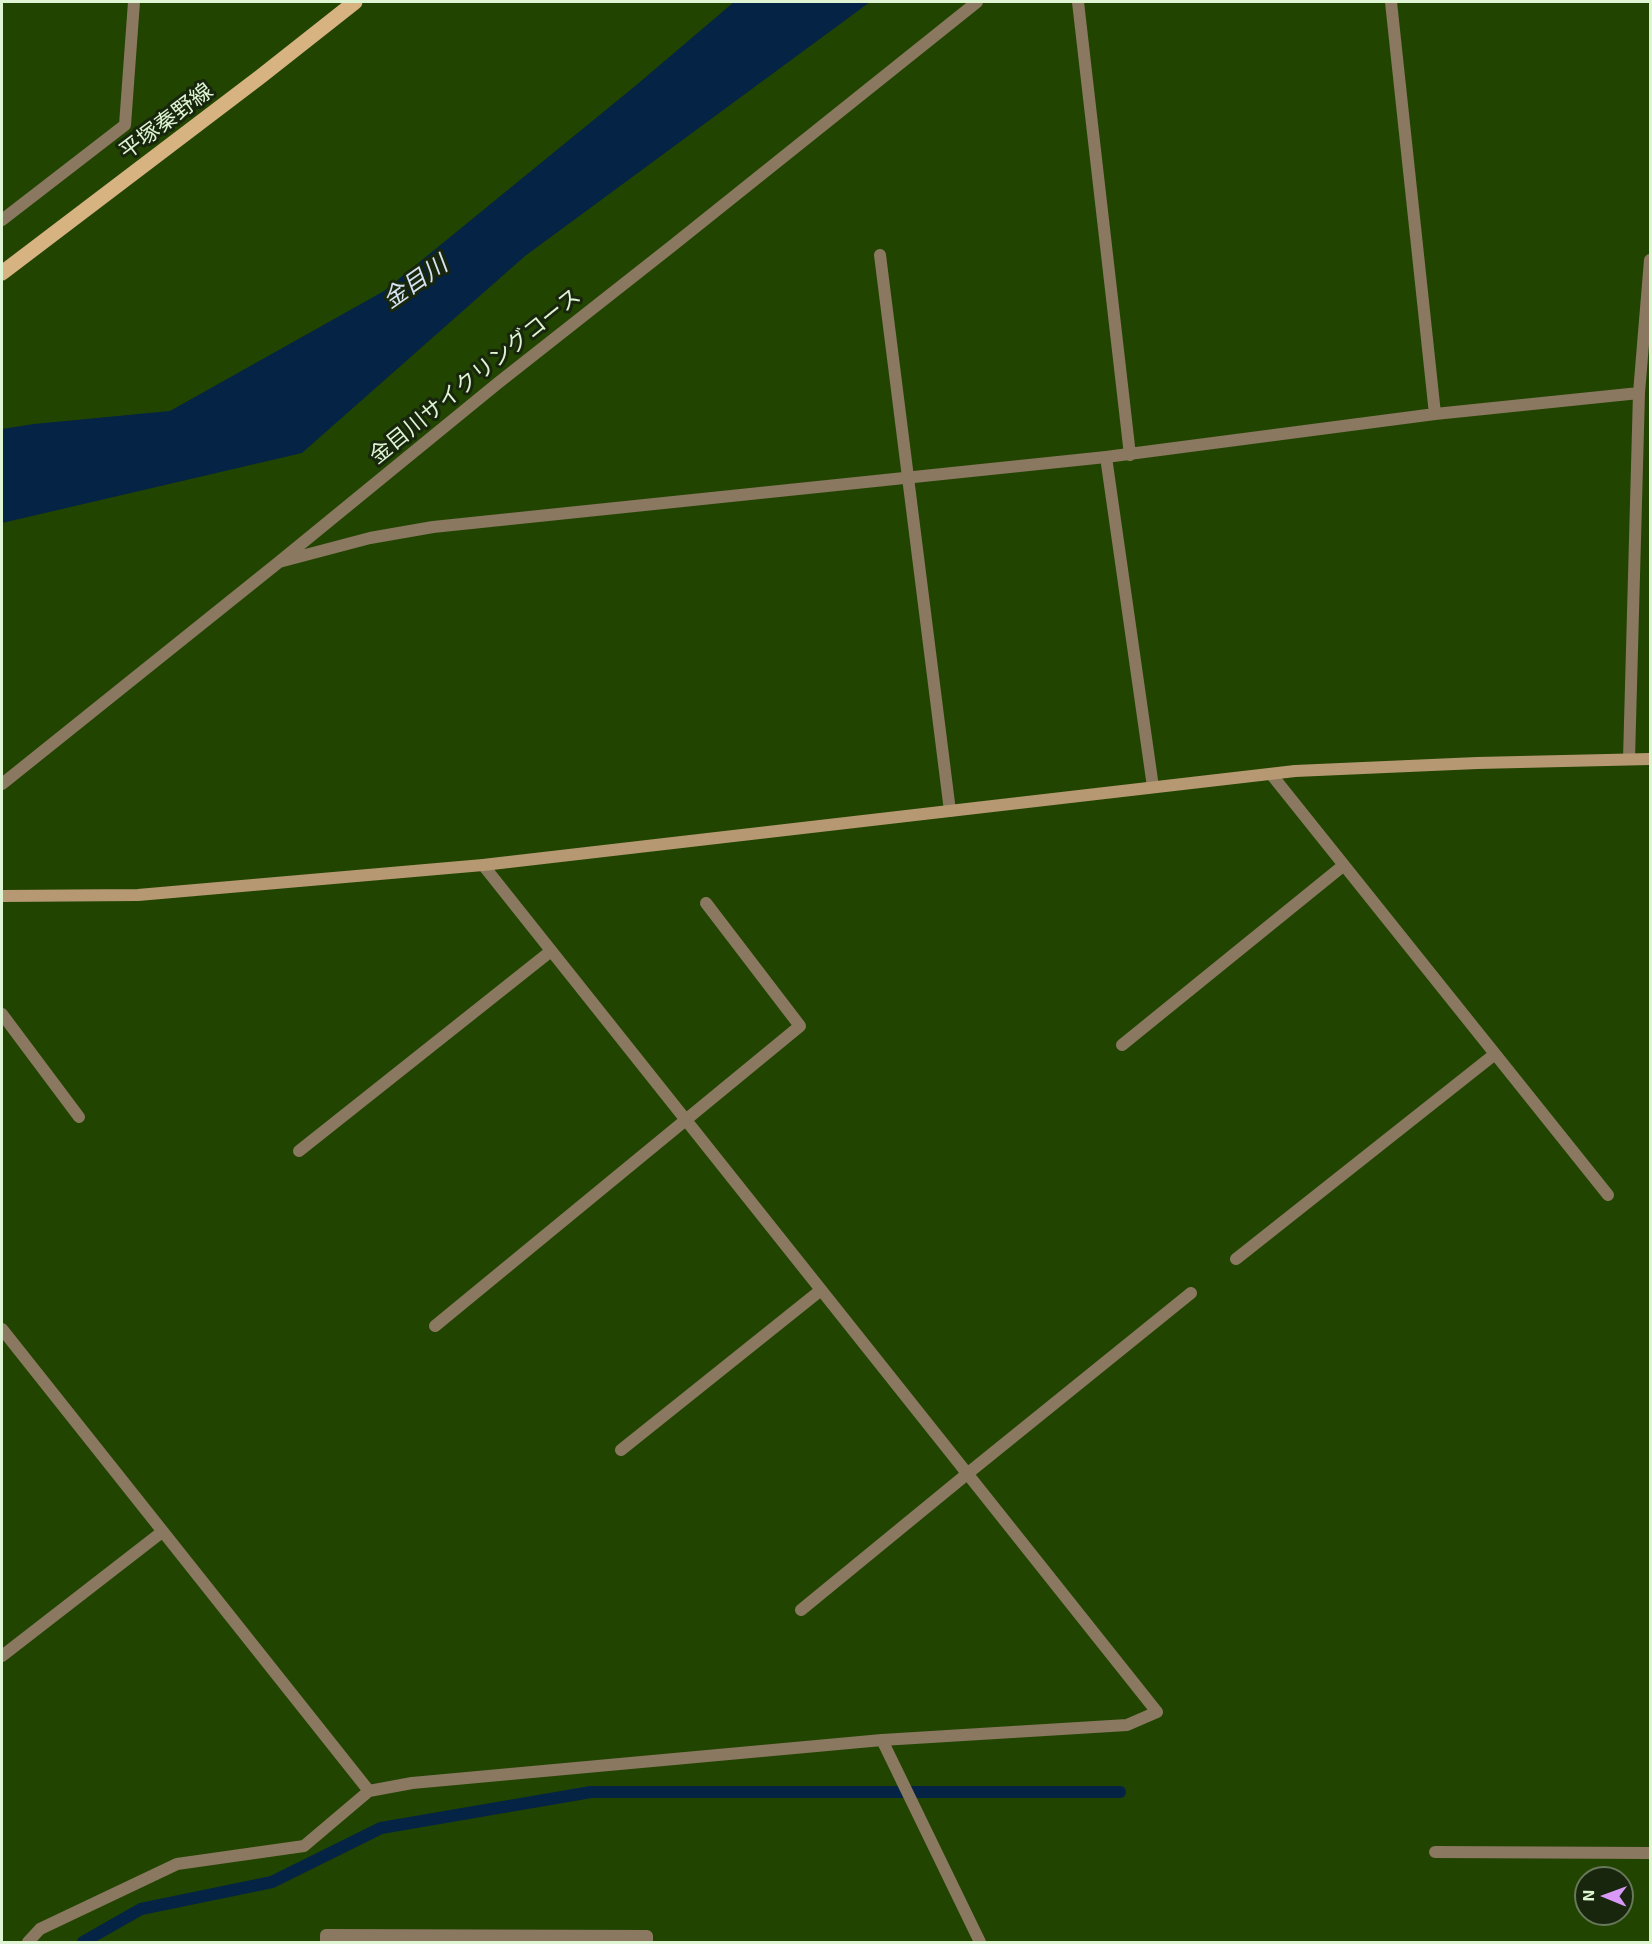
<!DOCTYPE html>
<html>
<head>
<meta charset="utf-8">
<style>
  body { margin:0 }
  #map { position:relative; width:1652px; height:1944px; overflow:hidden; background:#224401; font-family:"Exo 2",sans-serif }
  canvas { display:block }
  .frame { position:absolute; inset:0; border:3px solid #def4d2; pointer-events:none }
  .north { position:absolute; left:1574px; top:1866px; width:60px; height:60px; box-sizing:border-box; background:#17260c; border:2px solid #67785b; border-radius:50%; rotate:271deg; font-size:16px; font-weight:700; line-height:24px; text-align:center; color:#def4d2 }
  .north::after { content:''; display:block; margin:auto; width:21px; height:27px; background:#d99af7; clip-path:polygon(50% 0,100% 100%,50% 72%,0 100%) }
</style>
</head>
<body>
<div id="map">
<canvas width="1652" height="1944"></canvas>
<div class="frame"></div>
<div class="north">N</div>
</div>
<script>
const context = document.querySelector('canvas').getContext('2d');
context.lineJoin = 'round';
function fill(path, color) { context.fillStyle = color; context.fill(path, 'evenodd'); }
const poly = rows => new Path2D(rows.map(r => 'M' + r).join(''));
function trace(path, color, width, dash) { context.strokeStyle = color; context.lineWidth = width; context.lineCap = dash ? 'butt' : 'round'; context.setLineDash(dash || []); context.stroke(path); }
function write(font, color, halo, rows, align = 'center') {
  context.font = font + ' "Exo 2","Noto Sans JP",sans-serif'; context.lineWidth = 6; context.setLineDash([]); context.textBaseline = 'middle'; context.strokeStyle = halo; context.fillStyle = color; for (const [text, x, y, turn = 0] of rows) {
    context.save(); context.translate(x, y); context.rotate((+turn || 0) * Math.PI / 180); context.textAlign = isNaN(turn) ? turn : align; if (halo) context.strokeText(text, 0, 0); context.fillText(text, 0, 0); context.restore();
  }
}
fill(poly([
  [734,2,870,2,525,256,302,453,2,523,2,429,34,424,170,411,384,291,634,87]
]), '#042345');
trace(poly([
  [83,1942,141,1909,272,1882,381,1828,591,1792,1120,1792]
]), '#042345', 12);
trace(poly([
  [1106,457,1153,787],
  [299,1151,551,951],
  [435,1326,800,1026,706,903]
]), '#8a7860', 12);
trace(poly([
  [1078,2,1130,455],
  [1391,2,1435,414],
  [2,220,125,125,134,2],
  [880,255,950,811],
  [279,562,370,538,433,527,1106,457,1435,414,1639,393],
  [1629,759,1639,393,1650,260],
  [1271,774,1608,1195],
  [2,784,279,562,498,383,672,246,977,2],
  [2,1014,79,1117],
  [1122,1045,1344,865],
  [1236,1259,1495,1054],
  [2,1329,369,1791],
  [621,1450,821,1290],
  [801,1610,967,1474,1191,1293],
  [2,1656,162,1532],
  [882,1740,980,1942],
  [1435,1852,1650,1853],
  [28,1942,40,1929,177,1864,304,1846,369,1791,412,1783,882,1740,1127,1725,1157,1712,483,865],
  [326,1942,326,1935,647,1936,647,1942]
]), '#8a7860', 12);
trace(poly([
  [2,896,138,895,483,865,1295,771,1477,763,1650,759]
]), '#b69973', 12);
trace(poly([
  [2,273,260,77,355,2]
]), '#d8b382', 15);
write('22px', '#def4d2', '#17260c', [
  ["平塚秦野線",166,121,-37],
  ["金目川サイクリングコース",475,376,-39]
]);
write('italic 24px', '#d6e2f1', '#17260c', [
  ["金目川",415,282,-35]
]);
</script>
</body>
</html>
